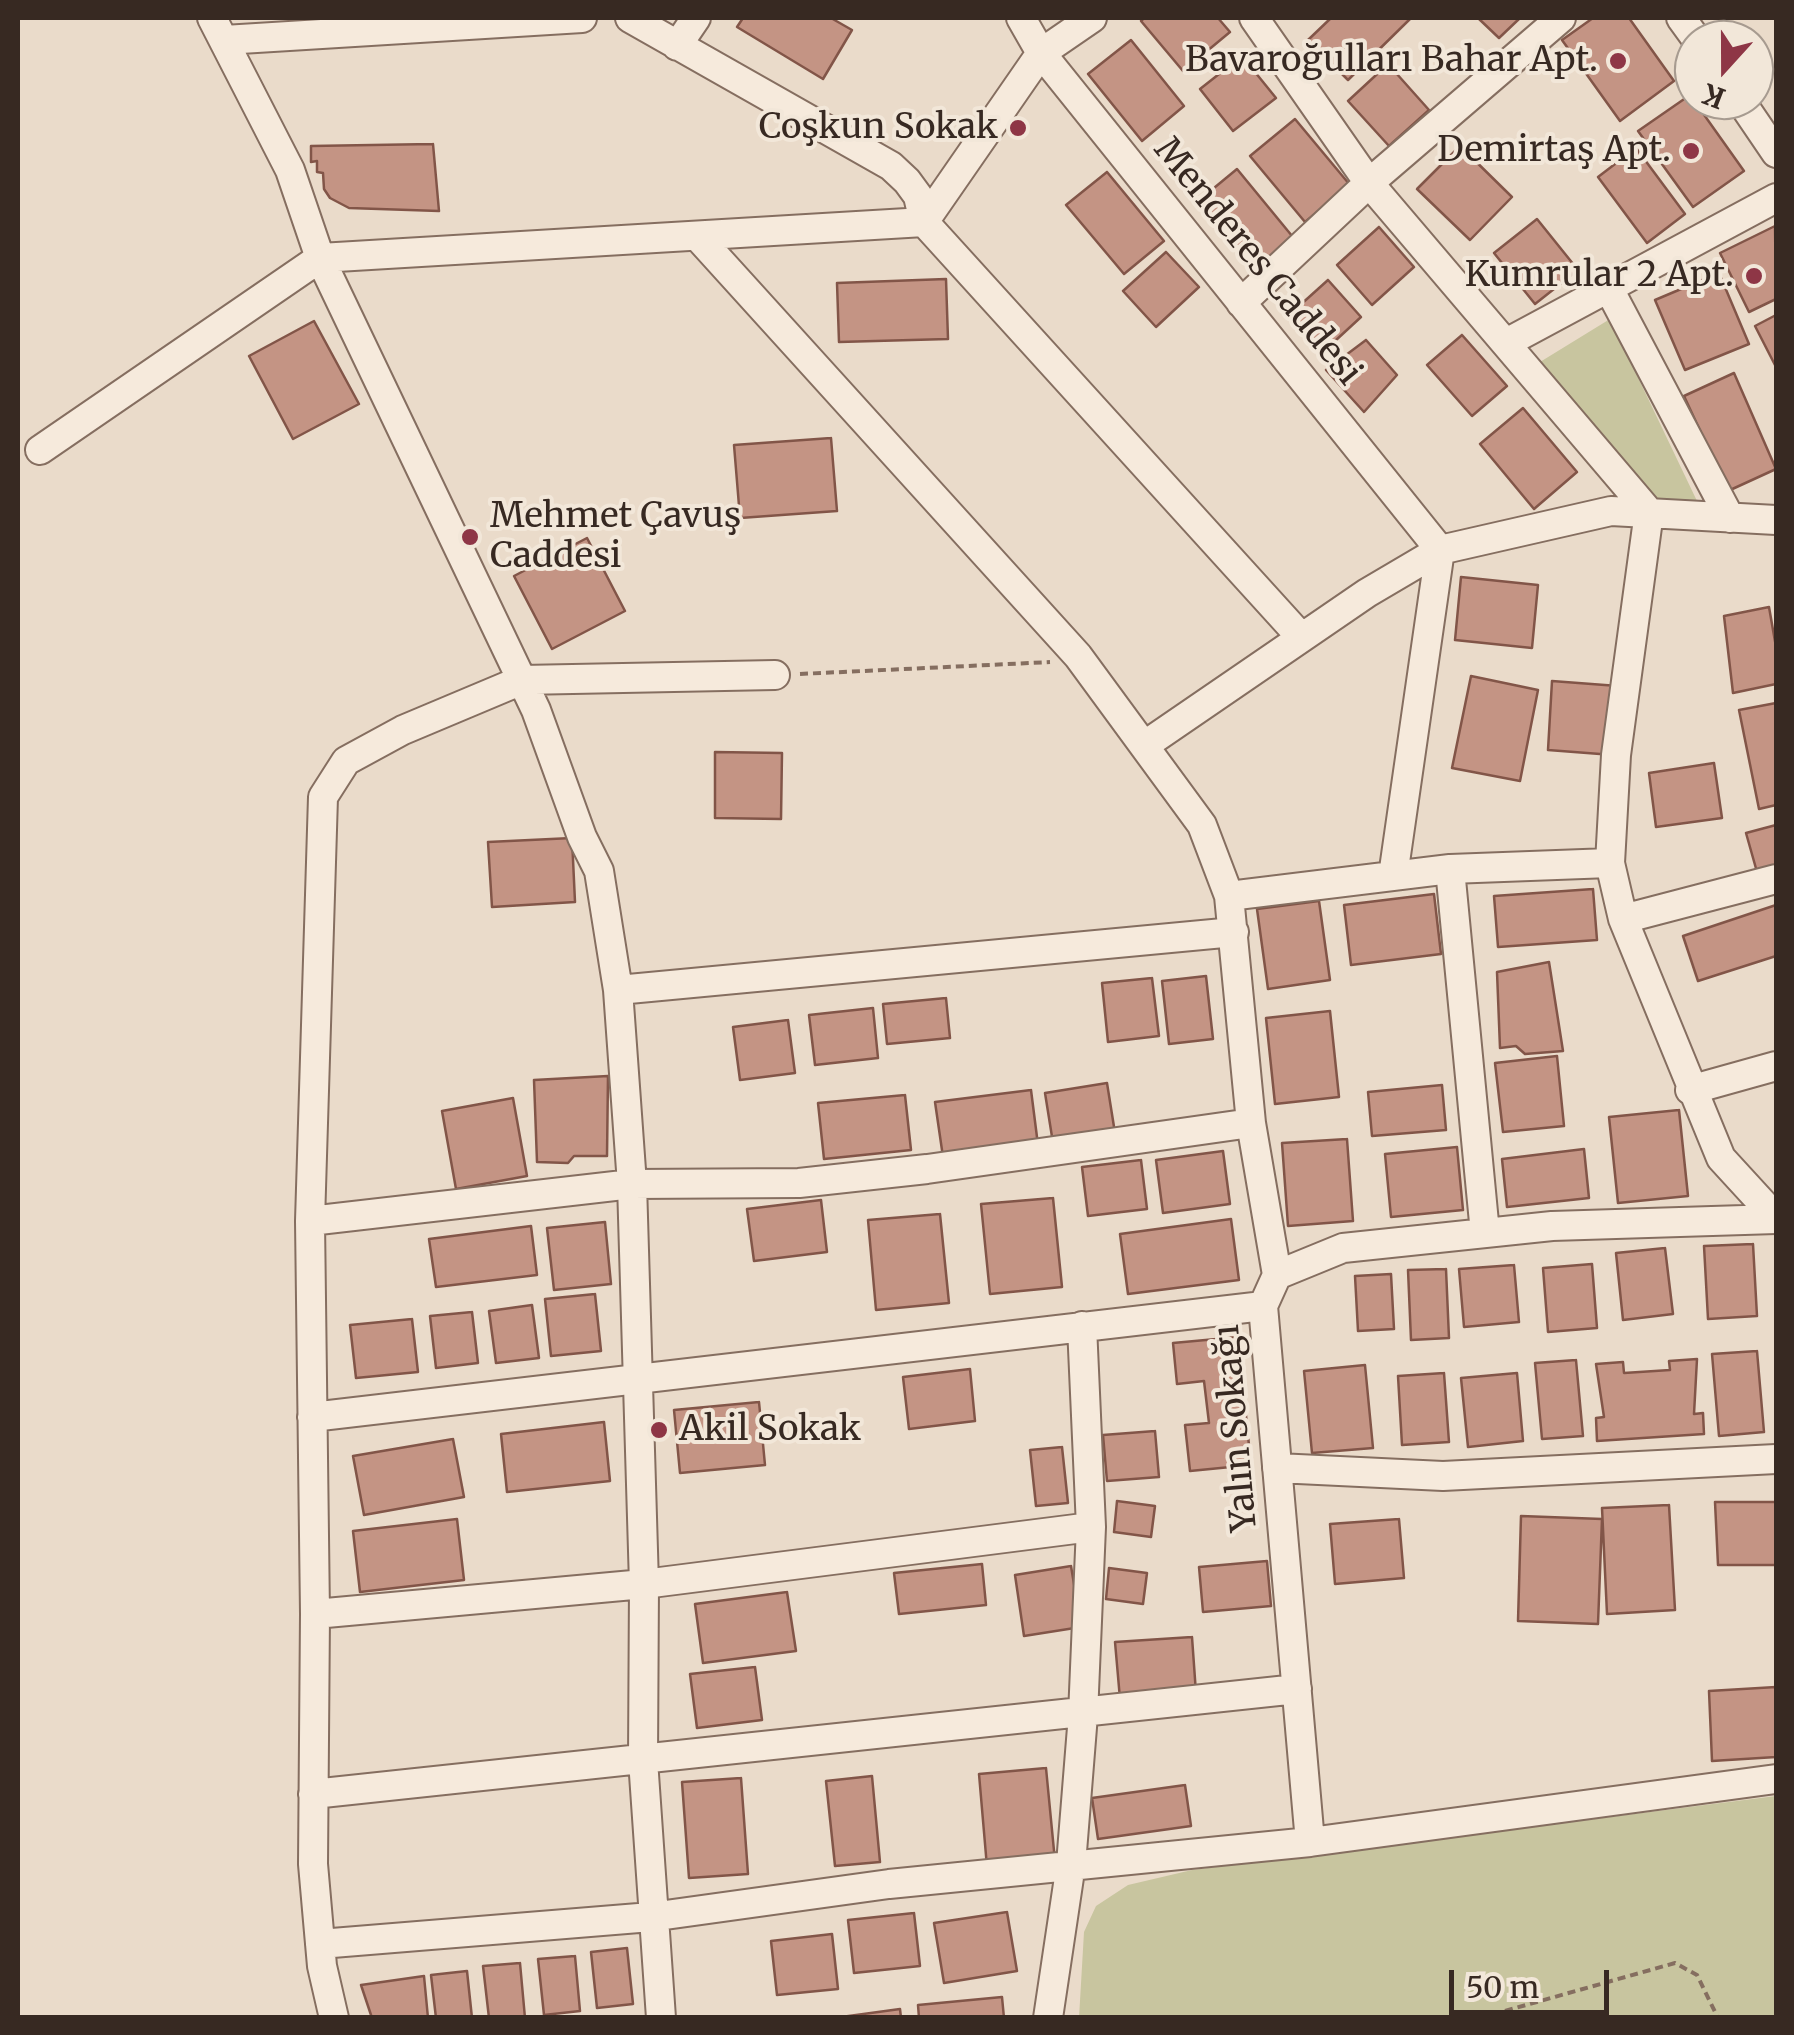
<!DOCTYPE html>
<html>
<head>
<meta charset="utf-8">
<style>
  body { margin:0 }
  #map { position:relative; width:1794px; height:2035px; overflow:hidden; background:#eadbca; font-family:Merriweather,serif }
  canvas { display:block }
  .frame { position:absolute; inset:0; border:20px solid #372922; pointer-events:none }
  .north { position:absolute; left:1674px; top:20px; width:100px; height:100px; box-sizing:border-box; background:#f2e7d9; border:2px solid #a79b90; border-radius:50%; rotate:201deg; font-size:28px; font-weight:700; line-height:40px; text-align:center; color:#372922 }
  .north::after { content:''; display:block; margin:auto; width:35px; height:45px; background:#8e3646; clip-path:polygon(50% 0,100% 100%,50% 72%,0 100%) }
  .scale { position:absolute; left:1449px; top:1970px; width:160px; height:45px; box-sizing:border-box; border:5px solid #372922; border-top:0; padding-left:12px; font-size:30px; line-height:35px; white-space:nowrap; color:#372922; -webkit-text-stroke:8px #f2e7d9; paint-order:stroke }
</style>
</head>
<body>
<div id="map">
<canvas width="1794" height="2035"></canvas>
<div class="frame"></div>
<div class="north">K</div>
<div class="scale">50 m</div>
</div>
<script>
const context = document.querySelector('canvas').getContext('2d');
context.lineJoin = 'round';
function fill(path, color) { context.fillStyle = color; context.fill(path, 'evenodd'); }
const poly = rows => new Path2D(rows.map(r => 'M' + r).join(''));
function trace(path, color, width, dash) { context.strokeStyle = color; context.lineWidth = width; context.lineCap = dash ? 'butt' : 'round'; context.setLineDash(dash || []); context.stroke(path); }
function write(font, color, halo, rows, align = 'center') {
  context.font = font + ' Merriweather,serif'; context.lineWidth = 8; context.setLineDash([]); context.textBaseline = 'middle'; context.strokeStyle = halo; context.fillStyle = color; for (const [text, x, y, turn = 0] of rows) {
    context.save(); context.translate(x, y); context.rotate((+turn || 0) * Math.PI / 180); context.textAlign = isNaN(turn) ? turn : align; if (halo) context.strokeText(text, 0, 0); context.fillText(text, 0, 0); context.restore();
  }
}
fill(poly([
  [1610,319,1697,501,1672,506,1654,499,1540,362],
  [1776,1796,1776,2017,1079,2018,1084,1932,1096,1906,1128,1885,1192,1870]
]), '#c8c59f');
const building = poly([
  [743,18,831,18,852,30,823,79,737,27,743,18],
  [1144,18,1218,18,1230,32,1183,71,1141,21,1144,18],
  [1331,18,1411,18,1348,80,1308,40,1331,18],
  [1478,18,1520,18,1499,38,1478,18],
  [1593,18,1629,18,1674,81,1620,121,1562,40,1593,18],
  [1131,40,1184,106,1142,141,1088,74,1131,40],
  [1242,56,1276,98,1233,131,1200,89,1242,56],
  [1388,64,1429,110,1389,146,1348,101,1388,64],
  [1690,95,1744,171,1693,207,1638,131,1690,95],
  [1295,119,1350,185,1305,222,1250,156,1295,119],
  [433,144,439,211,349,208,330,198,324,189,323,173,317,172,317,161,311,162,311,146,433,144],
  [1460,146,1512,197,1470,240,1417,189,1460,146],
  [1636,148,1685,214,1647,243,1598,177,1636,148],
  [1237,169,1297,242,1257,274,1197,202,1237,169],
  [1107,172,1164,241,1124,274,1066,205,1107,172],
  [1537,219,1578,270,1535,304,1494,253,1537,219],
  [1775,226,1776,299,1749,312,1720,253,1775,226],
  [1379,227,1414,267,1372,305,1337,265,1379,227],
  [1166,252,1199,287,1156,327,1123,291,1166,252],
  [1719,273,1749,344,1685,370,1655,300,1719,273],
  [946,279,948,339,839,342,837,283,946,279],
  [1328,280,1361,317,1322,353,1288,316,1328,280],
  [1776,315,1776,367,1755,326,1776,315],
  [314,321,359,404,293,439,249,356,314,321],
  [1462,335,1507,386,1472,416,1427,365,1462,335],
  [1366,340,1397,375,1364,412,1326,370,1366,340],
  [1734,373,1776,469,1728,491,1684,396,1734,373],
  [1523,408,1577,472,1534,509,1480,444,1523,408],
  [831,438,837,511,740,518,734,445,831,438],
  [587,538,625,611,552,649,514,576,587,538],
  [1461,577,1538,585,1532,648,1455,640,1461,577],
  [1769,607,1776,647,1776,684,1733,693,1724,616,1769,607],
  [1471,676,1538,690,1520,781,1452,768,1471,676],
  [1552,681,1618,686,1613,755,1548,750,1552,681],
  [1776,703,1776,805,1759,809,1739,710,1776,703],
  [715,752,782,753,781,819,715,818,715,752],
  [1714,763,1722,818,1656,827,1649,773,1714,763],
  [1776,825,1776,867,1757,872,1746,833,1776,825],
  [572,838,575,902,492,907,488,842,572,838],
  [1593,889,1597,940,1498,947,1494,896,1593,889],
  [1434,894,1441,954,1351,965,1344,905,1434,894],
  [1319,901,1330,980,1268,989,1257,909,1319,901],
  [1776,905,1776,956,1698,981,1683,936,1776,905],
  [1549,962,1563,1051,1525,1054,1516,1046,1500,1048,1497,972,1549,962],
  [1206,976,1213,1039,1169,1044,1162,981,1206,976],
  [1152,978,1159,1036,1108,1042,1102,983,1152,978],
  [946,998,950,1038,887,1044,883,1004,946,998],
  [873,1008,878,1058,815,1065,809,1015,873,1008],
  [1330,1011,1339,1097,1275,1104,1266,1018,1330,1011],
  [788,1020,795,1073,740,1080,733,1027,788,1020],
  [1557,1056,1564,1126,1503,1132,1495,1063,1557,1056],
  [608,1076,607,1156,574,1156,568,1163,537,1162,534,1080,608,1076],
  [1107,1083,1115,1133,1053,1143,1045,1093,1107,1083],
  [1442,1085,1446,1130,1372,1136,1368,1092,1442,1085],
  [1031,1090,1038,1145,943,1157,935,1102,1031,1090],
  [905,1095,911,1150,824,1159,818,1103,905,1095],
  [513,1098,527,1176,456,1189,442,1111,513,1098],
  [1679,1110,1688,1196,1618,1203,1609,1117,1679,1110],
  [1347,1139,1353,1221,1288,1226,1282,1143,1347,1139],
  [1457,1147,1463,1210,1391,1217,1385,1154,1457,1147],
  [1584,1149,1589,1198,1507,1207,1502,1159,1584,1149],
  [1223,1151,1230,1204,1163,1213,1156,1160,1223,1151],
  [1141,1160,1147,1209,1088,1216,1082,1167,1141,1160],
  [1053,1198,1062,1287,990,1294,981,1204,1053,1198],
  [821,1200,827,1252,754,1261,747,1209,821,1200],
  [940,1214,949,1303,876,1310,868,1220,940,1214],
  [1231,1219,1239,1280,1128,1294,1120,1234,1231,1219],
  [605,1222,611,1284,554,1290,547,1228,605,1222],
  [531,1226,537,1275,436,1287,429,1239,531,1226],
  [1753,1244,1757,1316,1708,1319,1704,1246,1753,1244],
  [1665,1248,1673,1314,1623,1320,1616,1253,1665,1248],
  [1592,1264,1597,1328,1548,1332,1543,1268,1592,1264],
  [1514,1265,1519,1322,1464,1327,1459,1269,1514,1265],
  [1446,1269,1449,1338,1411,1340,1408,1270,1446,1269],
  [1391,1274,1394,1329,1358,1331,1355,1276,1391,1274],
  [595,1294,601,1351,551,1356,545,1299,595,1294],
  [532,1305,539,1358,496,1363,489,1311,532,1305],
  [472,1312,478,1363,436,1368,430,1316,472,1312],
  [412,1319,418,1372,356,1378,350,1325,412,1319],
  [1238,1337,1251,1465,1190,1471,1185,1425,1209,1423,1204,1381,1177,1384,1173,1343,1238,1337],
  [1757,1351,1764,1432,1719,1436,1712,1354,1757,1351],
  [1697,1359,1694,1414,1703,1413,1704,1434,1597,1441,1596,1418,1604,1417,1596,1364,1623,1362,1624,1373,1670,1370,1669,1361,1697,1359],
  [1576,1360,1583,1436,1542,1439,1535,1363,1576,1360],
  [1365,1365,1373,1448,1312,1453,1304,1371,1365,1365],
  [970,1369,975,1421,909,1429,903,1377,970,1369],
  [1444,1373,1449,1442,1402,1445,1398,1376,1444,1373],
  [1517,1373,1523,1441,1468,1447,1461,1378,1517,1373],
  [759,1402,765,1465,680,1473,674,1410,759,1402],
  [604,1422,610,1481,507,1492,501,1434,604,1422],
  [1155,1431,1159,1477,1107,1481,1103,1435,1155,1431],
  [453,1439,464,1497,364,1515,353,1456,453,1439],
  [1062,1447,1068,1503,1036,1506,1030,1450,1062,1447],
  [1117,1501,1155,1506,1151,1537,1114,1532,1117,1501],
  [1715,1502,1776,1502,1776,1565,1718,1565,1715,1502],
  [1669,1505,1675,1610,1607,1614,1602,1508,1669,1505],
  [1521,1516,1602,1519,1598,1624,1518,1621,1521,1516],
  [457,1519,464,1580,360,1592,353,1531,457,1519],
  [1399,1519,1404,1578,1335,1584,1330,1524,1399,1519],
  [1267,1561,1271,1606,1203,1612,1199,1567,1267,1561],
  [982,1564,986,1605,899,1614,894,1573,982,1564],
  [1071,1566,1081,1627,1024,1636,1015,1575,1071,1566],
  [1109,1568,1147,1573,1143,1604,1106,1599,1109,1568],
  [787,1592,796,1651,703,1663,695,1604,787,1592],
  [1192,1637,1196,1693,1120,1699,1115,1642,1192,1637],
  [755,1667,762,1720,697,1728,690,1674,755,1667],
  [1776,1687,1776,1757,1712,1761,1709,1691,1776,1687],
  [1046,1768,1055,1861,987,1867,979,1774,1046,1768],
  [872,1776,880,1862,835,1866,826,1781,872,1776],
  [741,1778,748,1874,689,1878,682,1782,741,1778],
  [1185,1785,1191,1826,1098,1839,1092,1798,1185,1785],
  [1007,1912,1017,1971,944,1983,934,1923,1007,1912],
  [914,1913,920,1966,854,1973,848,1920,914,1913],
  [832,1934,838,1989,777,1995,771,1941,832,1934],
  [627,1948,633,2004,597,2008,591,1952,627,1948],
  [575,1956,580,2011,544,2015,538,1959,575,1956],
  [520,1963,525,2018,489,2018,483,1966,520,1963],
  [467,1971,472,2018,436,2018,431,1975,467,1971],
  [424,1976,428,2018,372,2018,361,1985,424,1976],
  [1002,1997,1004,2018,919,2018,918,2005,1002,1997],
  [900,2009,901,2018,834,2018,900,2009]
]);
fill(building, '#c49484');
trace(building, '#825548', 2.5);
const minor = poly([
  [212,18,290,170,320,258,536,710,582,837,599,871,618,990,632,1184,644,1584,643,1760,661,2018],
  [630,18,891,166,907,181,918,196,924,222,1301,637],
  [1021,18,1041,53,1440,550,1367,593,1145,745],
  [1254,18,1369,183,1649,512,1616,755,1610,863,1623,919,1721,1158,1776,1218],
  [1681,18,1697,40],
  [224,40,582,18],
  [677,46,696,18],
  [1740,100,1776,153],
  [699,238,1078,656,1202,825,1229,896,1251,1123,1277,1275],
  [1608,287,1730,518],
  [1241,303,1369,183,1561,18],
  [1508,342,1776,198],
  [40,450,320,258,924,222,1041,53,1092,18],
  [1450,869,1485,1233],
  [1393,876,1440,550,1611,511,1776,520],
  [1229,896,1450,869,1610,863],
  [1623,919,1776,879],
  [618,990,1234,932],
  [1690,1090,1776,1066],
  [310,1221,632,1184,799,1183,927,1169,1251,1123],
  [312,1417,1263,1306],
  [1277,1468,1443,1476,1776,1459],
  [315,1614,644,1584,1091,1527],
  [313,1794,1297,1689],
  [1310,1842,1263,1306,1277,1275,1343,1248,1552,1226,1776,1219],
  [320,1944,651,1917,889,1884,1310,1842,1776,1779],
  [334,2018,322,1966,313,1864,315,1614,310,1221,323,797,346,761,403,730,522,680,775,675],
  [1048,2018,1071,1864,1083,1715,1091,1527,1082,1326]
]);
trace(minor, '#856e60', 32);
trace(poly([
  [800,674,1050,662],
  [1480,2018,1675,1963,1697,1975,1718,2018]
]), '#856e60', 4, [8, 5]);
trace(minor, '#f6eadc', 28);
for (const [x, y, r, color] of [
  [1618,61,10,"#8e3646"],
  [1018,128,10,"#8e3646"],
  [1691,151,10,"#8e3646"],
  [1754,276,10,"#8e3646"],
  [470,537,10,"#8e3646"],
  [659,1430,10,"#8e3646"]
]) { const dot = new Path2D(); dot.arc(x, y, r, 0, 2 * Math.PI); context.fillStyle = color; context.fill(dot); trace(dot, '#f2e7d9', 4); }
write('35px', '#372922', '#f2e7d9', [
  ["Bavaroğulları Bahar Apt.",1598,61],
  ["Coşkun Sokak",998,128],
  ["Demirtaş Apt.",1671,151],
  ["Kumrular 2 Apt.",1734,276],
  ["Mehmet Çavuş",490,517,"left"],
  ["Caddesi",490,557,"left"],
  ["Akil Sokak",679,1430,"left"]
], 'right');
write('35px', '#372922', '#f2e7d9', [
  ["Menderes Caddesi",1257,262,51],
  ["Yalın Sokağı",1237,1428,-95]
]);
</script>
</body>
</html>
